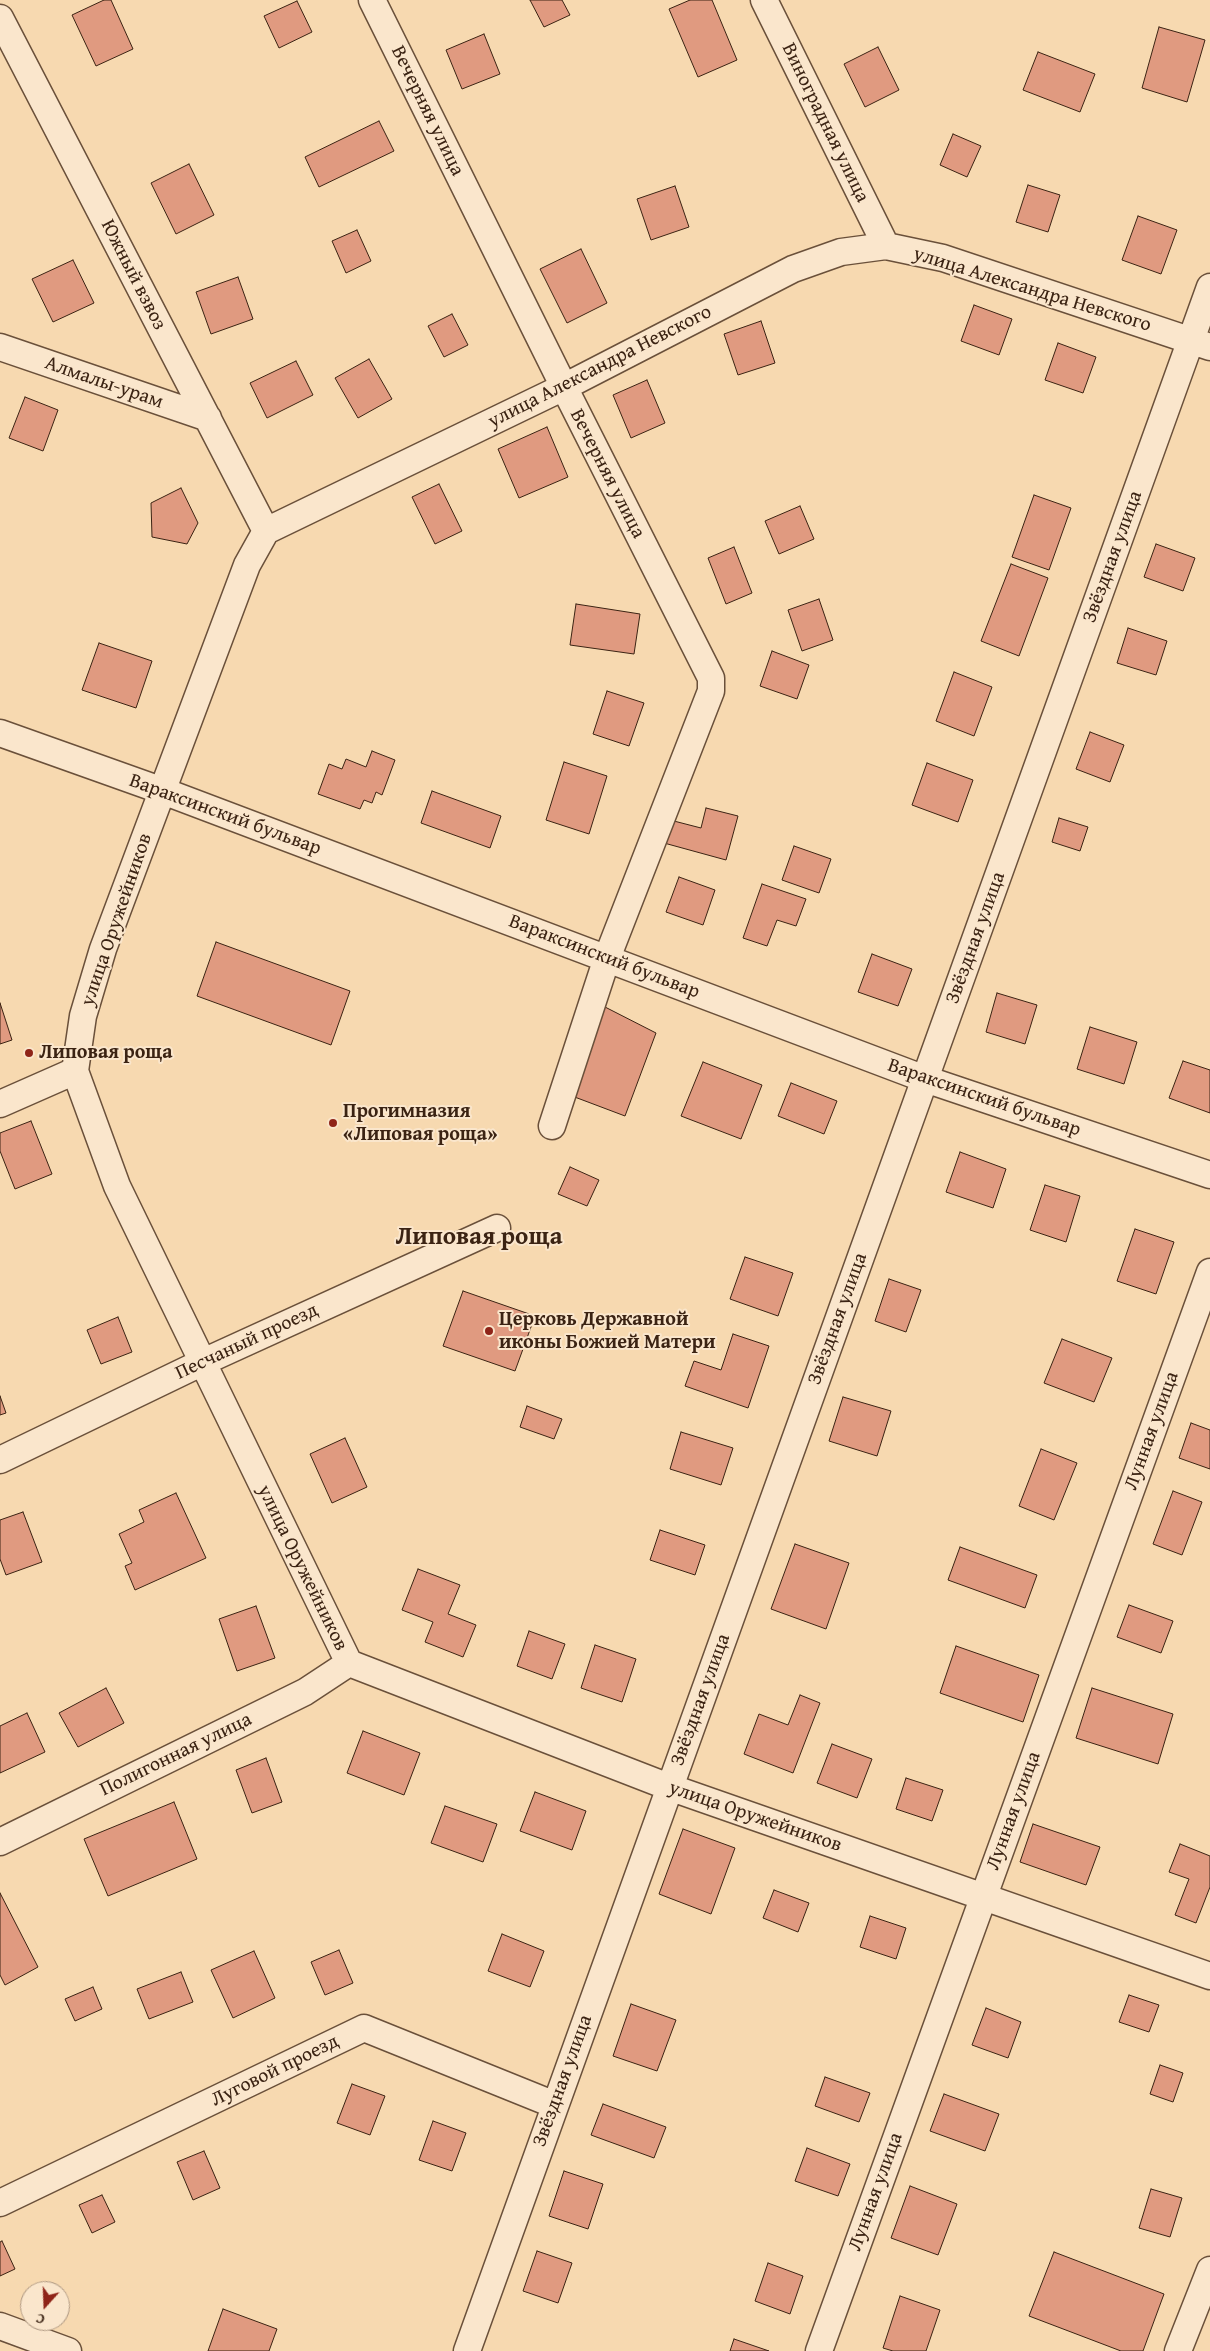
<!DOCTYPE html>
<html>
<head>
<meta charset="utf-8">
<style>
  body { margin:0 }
  #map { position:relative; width:1210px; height:2351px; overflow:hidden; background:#f7d9b0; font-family:"Gentium Book Plus",serif }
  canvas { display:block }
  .north { position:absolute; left:20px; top:2281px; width:50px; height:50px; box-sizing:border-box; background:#fae6cc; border:1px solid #ae9882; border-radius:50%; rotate:200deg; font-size:14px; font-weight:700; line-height:20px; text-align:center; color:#3b2313 }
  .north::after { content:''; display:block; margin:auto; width:18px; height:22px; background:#8f2418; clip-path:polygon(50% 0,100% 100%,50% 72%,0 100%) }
</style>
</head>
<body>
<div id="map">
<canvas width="1210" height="2351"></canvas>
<div class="north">С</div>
</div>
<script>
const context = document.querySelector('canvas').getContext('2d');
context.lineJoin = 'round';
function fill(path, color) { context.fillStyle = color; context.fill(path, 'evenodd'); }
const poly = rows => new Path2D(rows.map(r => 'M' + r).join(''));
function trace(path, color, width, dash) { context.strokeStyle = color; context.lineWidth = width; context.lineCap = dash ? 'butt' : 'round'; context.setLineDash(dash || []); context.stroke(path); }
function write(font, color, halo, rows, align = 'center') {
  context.font = font + ' "Gentium Book Plus",serif'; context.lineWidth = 4; context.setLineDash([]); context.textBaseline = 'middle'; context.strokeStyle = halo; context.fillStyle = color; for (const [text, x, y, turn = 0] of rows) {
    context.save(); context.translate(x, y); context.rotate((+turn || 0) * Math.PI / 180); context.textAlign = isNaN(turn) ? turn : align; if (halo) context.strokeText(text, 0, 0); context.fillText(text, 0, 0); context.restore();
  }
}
const building = poly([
  [104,0,111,0,133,49,96,66,72,15,104,0],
  [530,0,562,0,570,15,544,27,530,0],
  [690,0,712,0,737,60,698,77,669,9,690,0],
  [297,1,312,32,279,48,264,16,297,1],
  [1159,27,1205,40,1187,102,1142,88,1159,27],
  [484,34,500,74,462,89,446,50,484,34],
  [878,47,899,90,865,107,844,64,878,47],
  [1038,52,1095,74,1080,112,1023,90,1038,52],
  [379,121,394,151,319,187,305,157,379,121],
  [953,134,981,146,967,177,940,165,953,134],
  [189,164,214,215,176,234,151,183,189,164],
  [1028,185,1060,195,1048,232,1016,222,1028,185],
  [675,186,689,227,651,240,637,199,675,186],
  [1138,216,1177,230,1161,274,1122,260,1138,216],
  [357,230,371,261,346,273,332,241,357,230],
  [581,249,607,303,567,323,540,269,581,249],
  [73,260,94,303,53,322,32,279,73,260],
  [238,277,253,319,211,334,196,292,238,277],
  [974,305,1012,319,999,355,961,341,974,305],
  [452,314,468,345,444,357,428,326,452,314],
  [761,321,775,363,738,375,724,334,761,321],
  [1058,343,1096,357,1083,393,1045,380,1058,343],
  [369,359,392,399,358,418,335,378,369,359],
  [296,361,313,395,267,418,250,383,296,361],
  [647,380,665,423,631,438,613,395,647,380],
  [25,397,58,410,43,451,9,438,25,397],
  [547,427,568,477,519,498,498,449,547,427],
  [439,484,462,531,435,544,412,497,439,484],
  [181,488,198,523,187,544,152,537,151,503,181,488],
  [1034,495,1071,508,1049,570,1012,557,1034,495],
  [800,506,814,539,779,554,765,521,800,506],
  [1156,544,1195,558,1183,591,1144,577,1156,544],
  [734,547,752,593,726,604,708,558,734,547],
  [1011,564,1048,578,1019,656,981,641,1011,564],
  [819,599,833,640,802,651,788,610,819,599],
  [576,604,640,614,634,654,570,645,576,604],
  [1128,628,1167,641,1156,675,1117,663,1128,628],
  [99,643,152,661,136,708,82,690,99,643],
  [772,651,809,665,797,699,760,686,772,651],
  [954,672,992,687,974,736,936,721,954,672],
  [607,691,644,703,629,746,593,734,607,691],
  [1090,732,1124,745,1110,782,1076,769,1090,732],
  [372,751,395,760,382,795,376,792,372,803,364,800,360,809,318,794,329,764,342,769,346,759,366,767,372,751],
  [564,762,607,776,589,834,546,820,564,762],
  [927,763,973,780,958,822,912,805,927,763],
  [432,791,501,816,490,848,421,823,432,791],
  [706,808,738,816,726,860,664,843,670,820,701,828,706,808],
  [1059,818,1088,827,1080,851,1052,842,1059,818],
  [794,846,831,859,819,893,782,880,794,846],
  [679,877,715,890,703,925,666,912,679,877],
  [762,884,806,899,796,926,777,920,767,946,743,938,762,884],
  [216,942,350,991,331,1045,197,996,216,942],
  [872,954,912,969,898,1006,858,992,872,954],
  [997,993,1037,1005,1025,1044,986,1032,997,993],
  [0,1003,12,1040,0,1044,0,1003],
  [605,1007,656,1033,625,1116,572,1096,605,1007],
  [1090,1027,1137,1042,1124,1084,1077,1069,1090,1027],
  [1183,1061,1210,1070,1210,1113,1169,1098,1183,1061],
  [703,1062,762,1085,741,1139,681,1116,703,1062],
  [791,1083,837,1101,824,1134,778,1116,791,1083],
  [31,1121,52,1174,15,1189,0,1151,0,1133,31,1121],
  [960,1152,1006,1169,993,1208,946,1192,960,1152],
  [570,1167,599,1180,587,1206,558,1194,570,1167],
  [1045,1185,1080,1196,1066,1242,1030,1230,1045,1185],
  [1135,1229,1174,1242,1156,1294,1117,1281,1135,1229],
  [745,1257,793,1273,778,1316,730,1299,745,1257],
  [889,1279,921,1290,906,1332,875,1321,889,1279],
  [463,1291,535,1316,515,1371,443,1346,463,1291],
  [118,1317,132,1352,101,1364,87,1330,118,1317],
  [733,1334,769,1346,748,1408,685,1386,694,1361,721,1370,733,1334],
  [1062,1339,1112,1358,1094,1402,1044,1383,1062,1339],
  [0,1396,6,1413,0,1415,0,1396],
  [843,1397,891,1411,877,1456,829,1441,843,1397],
  [527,1406,562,1419,554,1439,520,1427,527,1406],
  [1191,1423,1210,1430,1210,1469,1179,1458,1191,1423],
  [681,1432,733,1448,721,1485,670,1469,681,1432],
  [345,1438,367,1487,332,1503,310,1454,345,1438],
  [1041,1449,1077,1463,1054,1520,1019,1506,1041,1449],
  [1173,1491,1202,1502,1182,1555,1153,1544,1173,1491],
  [176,1493,206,1558,135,1590,125,1566,132,1563,119,1534,144,1522,139,1510,176,1493],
  [23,1512,42,1562,6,1575,0,1559,0,1520,23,1512],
  [660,1530,705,1545,695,1575,650,1560,660,1530],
  [795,1544,849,1563,826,1629,771,1609,795,1544],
  [960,1547,1037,1575,1025,1608,948,1580,960,1547],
  [418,1569,460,1585,448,1614,476,1625,463,1657,425,1642,433,1622,402,1610,418,1569],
  [1129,1605,1173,1621,1161,1653,1117,1637,1129,1605],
  [256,1606,275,1658,237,1671,219,1619,256,1606],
  [529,1631,565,1644,552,1679,517,1666,529,1631],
  [595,1645,636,1659,622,1702,581,1688,595,1645],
  [956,1646,1039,1675,1023,1722,940,1693,956,1646],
  [106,1688,124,1723,78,1747,59,1713,106,1688],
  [1092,1688,1173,1714,1158,1764,1076,1738,1092,1688],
  [800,1695,820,1703,793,1773,744,1754,759,1714,788,1725,800,1695],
  [27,1713,45,1752,0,1773,0,1726,27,1713],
  [363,1731,420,1753,404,1795,347,1773,363,1731],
  [832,1744,872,1759,857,1798,817,1783,832,1744],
  [266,1758,282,1802,252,1813,236,1770,266,1758],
  [906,1778,943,1790,932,1821,896,1809,906,1778],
  [535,1792,586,1811,572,1850,520,1831,535,1792],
  [174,1802,197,1859,108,1896,84,1839,174,1802],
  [445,1806,497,1824,483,1862,431,1843,445,1806],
  [1033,1824,1100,1847,1086,1885,1020,1862,1033,1824],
  [683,1829,735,1848,711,1914,659,1894,683,1829],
  [1180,1844,1210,1856,1210,1887,1196,1923,1175,1915,1189,1879,1169,1872,1180,1844],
  [774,1890,809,1903,798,1932,763,1918,774,1890],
  [0,1893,38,1967,5,1985,0,1975,0,1893],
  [870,1916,906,1928,896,1959,860,1947,870,1916],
  [502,1934,544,1951,530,1987,488,1971,502,1934],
  [339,1950,353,1983,325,1995,311,1962,339,1950],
  [254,1951,275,1998,233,2018,211,1970,254,1951],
  [181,1972,193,2002,149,2019,137,1989,181,1972],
  [93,1987,102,2009,75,2021,65,1999,93,1987],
  [1129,1995,1159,2005,1149,2032,1119,2022,1129,1995],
  [631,2004,676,2020,657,2071,613,2056,631,2004],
  [986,2008,1021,2022,1008,2058,972,2045,986,2008],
  [1160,2065,1183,2073,1173,2102,1150,2094,1160,2065],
  [825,2077,870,2093,859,2122,815,2106,825,2077],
  [352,2084,385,2096,370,2135,337,2123,352,2084],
  [944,2094,999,2114,985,2151,930,2131,944,2094],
  [603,2104,666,2127,654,2158,591,2135,603,2104],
  [433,2121,466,2133,452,2171,419,2160,433,2121],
  [807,2148,850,2164,838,2196,795,2181,807,2148],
  [204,2151,220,2188,193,2200,177,2162,204,2151],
  [564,2171,603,2184,588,2229,549,2216,564,2171],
  [910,2186,957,2204,938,2255,891,2238,910,2186],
  [1151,2189,1182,2198,1170,2237,1139,2228,1151,2189],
  [102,2195,115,2222,92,2233,79,2205,102,2195],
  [2,2241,15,2269,0,2276,0,2242,2,2241],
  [537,2251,572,2263,558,2303,523,2291,537,2251],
  [1054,2252,1164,2294,1143,2351,1121,2351,1029,2316,1054,2252],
  [768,2263,803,2276,790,2314,755,2301,768,2263],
  [900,2296,940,2310,926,2351,893,2351,883,2348,900,2296],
  [223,2309,277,2329,269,2351,208,2351,223,2309],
  [734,2339,769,2351,730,2351,734,2339]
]);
fill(building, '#e09a80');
trace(building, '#3b2313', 1);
const minor = poly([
  [372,0,564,387,711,678,711,691,607,958,552,1126],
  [764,0,886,246],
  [0,18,266,531],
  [0,347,208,418],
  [1210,347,943,258,886,246,841,252,793,269,564,387,266,531,247,565,103,949,83,1016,75,1071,117,1186,349,1663,669,1787,1210,1976],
  [0,733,163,791,925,1079,1210,1175],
  [0,1104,75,1071],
  [0,1460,201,1363,497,1228],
  [0,1842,305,1692,349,1663],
  [0,2203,364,2028,555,2105],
  [0,2326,68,2351],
  [467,2351,1210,287],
  [819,2351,1210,1272],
  [1178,2351,1210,2270]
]);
trace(minor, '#6a503a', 29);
trace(minor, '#fae6cc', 26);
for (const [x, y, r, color] of [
  [29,1053,5,"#8f2418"],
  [333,1123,5,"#8f2418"],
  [489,1331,5,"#8f2418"]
]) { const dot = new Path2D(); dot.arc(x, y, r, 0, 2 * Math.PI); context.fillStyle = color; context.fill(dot); trace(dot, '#fae6cc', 2); }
write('20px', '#3b2313', '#fae6cc', [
  ["Вечерняя улица",427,111,64],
  ["Виноградная улица",825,123,64],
  ["Южный взвоз",133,275,63],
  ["улица Александра Невского",1032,290,17],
  ["улица Александра Невского",600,367,-27],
  ["Алмалы-урам",104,383,19],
  ["Вечерняя улица",607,474,63],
  ["Звёздная улица",1113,557,-70],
  ["Вараксинский бульвар",225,815,20],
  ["улица Оружейников",117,920,-71],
  ["Звёздная улица",976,938,-70],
  ["Вараксинский бульвар",604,957,21],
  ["Вараксинский бульвар",984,1098,19],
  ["Звёздная улица",838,1319,-70],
  ["Песчаный проезд",247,1342,-25],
  ["Лунная улица",1152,1431,-70],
  ["улица Оружейников",302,1568,64],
  ["Звёздная улица",701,1700,-70],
  ["Полигонная улица",176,1755,-26],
  ["Лунная улица",1014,1811,-70],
  ["улица Оружейников",755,1817,19],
  ["Луговой проезд",275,2071,-26],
  ["Звёздная улица",563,2081,-70],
  ["Лунная улица",876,2192,-70]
]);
write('bold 20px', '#3b2313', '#fae6cc', [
  ["Липовая роща",39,1053],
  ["Прогимназия",343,1112],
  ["«Липовая роща»",343,1135],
  ["Церковь Державной",499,1320],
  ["иконы Божией Матери",499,1343]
], 'left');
write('bold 25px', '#3b2313', '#fae6cc', [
  ["Липовая роща",479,1238]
]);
</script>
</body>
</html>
